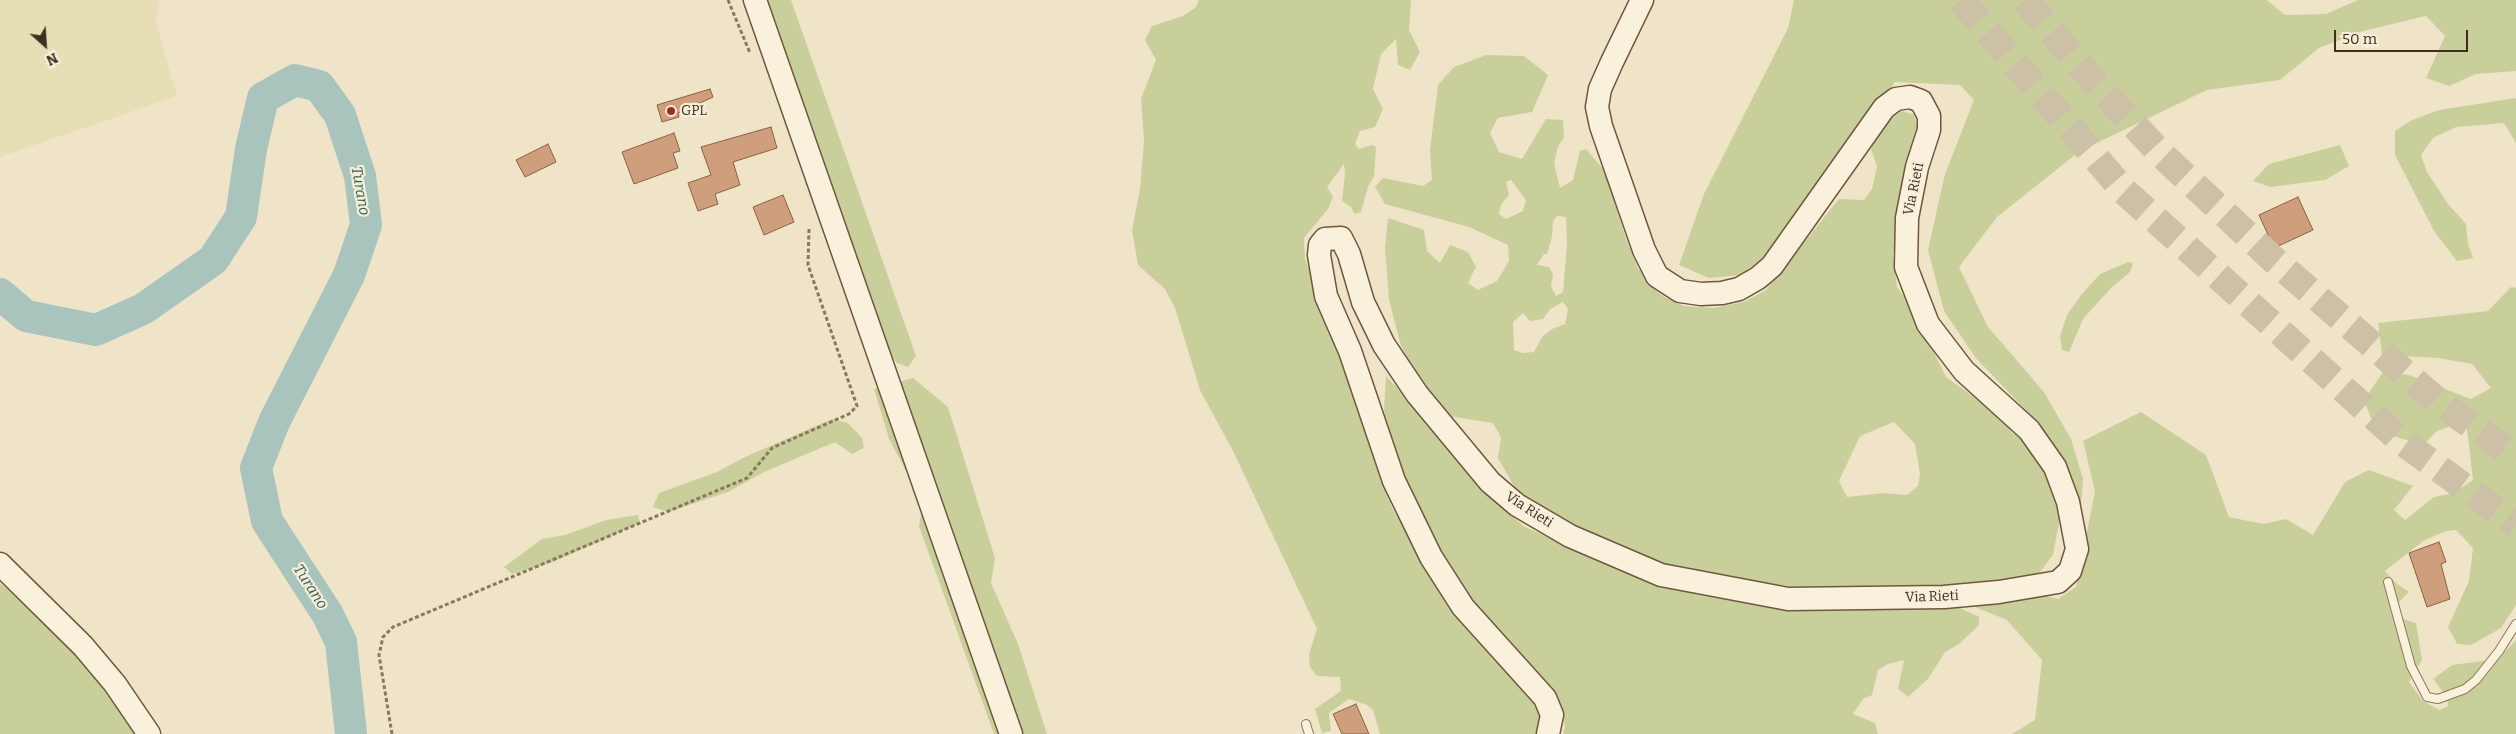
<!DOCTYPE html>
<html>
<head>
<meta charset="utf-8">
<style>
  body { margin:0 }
  #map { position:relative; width:2516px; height:734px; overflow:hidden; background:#f0e4c8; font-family:Bitter,serif }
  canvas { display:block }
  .north { position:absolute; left:20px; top:20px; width:50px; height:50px; -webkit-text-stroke:4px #f7eed8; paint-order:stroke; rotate:154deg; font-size:14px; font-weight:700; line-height:20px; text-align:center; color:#3d2e20 }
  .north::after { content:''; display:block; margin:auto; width:18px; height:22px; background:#3d2e20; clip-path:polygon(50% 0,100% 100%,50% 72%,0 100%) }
  .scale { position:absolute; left:2334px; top:30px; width:134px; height:22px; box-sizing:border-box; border:2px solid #3d2e20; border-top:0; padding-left:6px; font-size:15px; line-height:18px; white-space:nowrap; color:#3d2e20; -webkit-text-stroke:4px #f7eed8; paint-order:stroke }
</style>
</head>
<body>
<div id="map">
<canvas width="2516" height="734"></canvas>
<div class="north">N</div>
<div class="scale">50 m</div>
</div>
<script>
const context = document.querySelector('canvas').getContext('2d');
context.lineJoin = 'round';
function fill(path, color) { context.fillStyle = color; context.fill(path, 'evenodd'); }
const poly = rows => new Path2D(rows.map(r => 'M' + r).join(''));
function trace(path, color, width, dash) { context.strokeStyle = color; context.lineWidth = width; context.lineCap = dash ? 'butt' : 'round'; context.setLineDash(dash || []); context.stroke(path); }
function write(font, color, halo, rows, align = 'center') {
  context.font = font + ' Bitter,serif'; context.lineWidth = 4.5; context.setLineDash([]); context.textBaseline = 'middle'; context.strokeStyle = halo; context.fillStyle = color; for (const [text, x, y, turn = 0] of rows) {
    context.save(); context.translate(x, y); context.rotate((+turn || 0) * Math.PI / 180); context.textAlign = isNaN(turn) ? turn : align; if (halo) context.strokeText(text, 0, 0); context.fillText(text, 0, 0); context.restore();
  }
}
fill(poly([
  [0,0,159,0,156,22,177,96,0,157]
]), '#e6deb5');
fill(poly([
  [762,0,791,0,916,356,908,367,897,363,881,341],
  [1199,0,1411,0,1409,30,1420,52,1410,70,1398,65,1396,39,1381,54,1373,89,1383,109,1375,127,1360,131,1355,144,1359,149,1372,145,1376,147,1374,176,1368,187,1361,212,1355,214,1350,206,1342,201,1345,173,1344,164,1327,187,1333,197,1328,209,1304,238,1305,259,1344,356,1381,482,1393,510,1437,579,1537,703,1544,722,1541,734,1380,734,1373,710,1367,705,1349,699,1329,713,1331,731,1322,733,1315,709,1341,691,1340,677,1317,676,1310,667,1309,654,1317,629,1233,451,1200,390,1175,308,1165,289,1138,265,1132,230,1140,189,1144,141,1141,99,1156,60,1145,40,1152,26,1183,16,1196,7],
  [1794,0,2267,0,2285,15,2326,14,2358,0,2516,0,2516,71,2476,74,2449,86,2426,78,2445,36,2426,16,2363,31,2319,48,2280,80,2207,90,2080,151,1997,217,1959,267,1988,327,2044,392,2071,439,2083,479,2081,504,2069,476,2039,424,1975,357,1944,311,1928,250,1945,174,1974,100,1960,85,1895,82,1786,238,1741,275,1709,278,1679,265,1704,194,1788,28],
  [1486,55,1524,56,1548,75,1532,112,1498,118,1490,133,1499,152,1522,159,1546,119,1563,120,1564,138,1558,146,1554,163,1560,188,1573,180,1580,151,1586,149,1604,170,1626,239,1638,268,1652,287,1664,297,1684,306,1713,308,1744,302,1766,290,1839,199,1864,200,1872,189,1877,166,1871,149,1879,128,1902,111,1914,115,1921,139,1893,253,1897,287,1913,309,1946,377,2002,417,2012,433,2027,439,2039,456,2061,512,2053,555,2033,581,1814,594,1784,585,1764,585,1709,577,1651,562,1602,542,1518,493,1498,458,1501,438,1493,423,1448,416,1418,376,1401,346,1389,300,1385,249,1388,218,1424,230,1427,251,1440,263,1450,245,1468,252,1476,267,1468,283,1478,290,1497,281,1509,261,1508,245,1469,227,1385,204,1375,187,1383,178,1423,186,1432,180,1430,150,1438,85,1454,67],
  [1511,180,1526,200,1523,211,1506,219,1499,214,1501,205,1509,195,1506,182],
  [1557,216,1566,217,1567,244,1563,292,1556,296,1551,286,1553,274,1549,267,1537,265,1544,254,1547,254,1552,237,1553,221],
  [1563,302,1568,309,1565,324,1552,329,1542,337,1534,352,1523,353,1514,350,1513,322,1523,313,1530,321,1543,319,1550,309],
  [1894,422,1915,444,1920,474,1918,486,1907,495,1884,493,1847,497,1839,481,1860,436],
  [2516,98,2516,143,2504,123,2456,127,2433,138,2421,155,2427,172,2448,204,2466,224,2468,244,2473,258,2457,261,2434,231,2395,155,2395,131,2410,121,2439,110],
  [2340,145,2349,166,2325,180,2270,187,2253,181,2269,164],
  [2128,262,2133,263,2130,272,2111,288,2083,319,2069,352,2062,350,2060,336,2067,315,2081,295,2100,274],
  [2511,287,2516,288,2516,605,2501,628,2471,645,2457,644,2448,627,2469,581,2473,548,2456,530,2446,531,2423,541,2385,571,2396,583,2409,592,2391,610,2403,619,2416,623,2422,660,2409,682,2423,701,2439,710,2448,706,2447,697,2433,679,2452,665,2498,659,2516,640,2516,734,2012,734,2035,720,2042,660,2007,620,1960,601,2029,591,2058,599,2076,587,2095,491,2083,441,2141,412,2206,455,2229,517,2263,524,2286,519,2313,535,2345,482,2369,470,2413,486,2394,510,2405,520,2434,497,2453,493,2473,480,2466,421,2437,431,2423,445,2376,431,2364,400,2383,372,2409,375,2471,399,2491,388,2472,364,2438,358,2382,355,2378,323,2488,311],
  [1386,376,1482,477,1503,509,1525,527,1614,567,1690,593,1722,599,1749,601,1943,600,1979,617,1979,625,1959,644,1945,652,1928,679,1908,697,1898,689,1904,660,1888,664,1878,670,1872,695,1863,699,1853,714,1875,723,1878,734,1563,734,1565,726,1560,704,1542,678,1463,591,1420,516,1390,441,1384,410],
  [913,378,948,407,995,558,991,583,1018,644,1047,734,994,734,919,526,923,503,889,439,874,389],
  [832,419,848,423,862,438,864,448,852,454,835,442,764,472,728,492,668,512,653,507,659,493,717,472,745,457],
  [638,515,640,523,553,562,512,574,504,567,542,539,565,535,606,520],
  [0,583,38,611,108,690,136,734,0,734]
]), '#c9cf9b');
trace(poly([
  [0,294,26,316,96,330,143,309,213,260,241,217,251,149,263,98,295,80,319,86,340,115,360,176,366,225,349,275,274,422,256,468,267,521,328,615,341,642,351,734]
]), '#a9c4bc', 32);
const building = poly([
  [710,89,713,97,678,113,679,117,662,122,657,105,710,89],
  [771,127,777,148,733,162,740,185,715,194,718,204,698,211,688,183,711,175,701,147,771,127],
  [674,133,680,151,673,153,678,168,634,184,622,152,674,133],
  [548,144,556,162,525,177,516,160,548,144],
  [783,195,794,222,764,235,753,207,783,195],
  [2298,197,2313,230,2274,248,2259,215,2298,197],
  [2439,542,2446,562,2441,564,2450,599,2427,607,2409,553,2439,542],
  [1356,704,1369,734,1342,734,1333,714,1356,704]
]);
fill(building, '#cf9f7d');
trace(building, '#8d5f41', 1);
trace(poly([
  [1961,0,2124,191,2400,440,2516,525],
  [2025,0,2097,85,2161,154,2275,261,2436,400,2516,457]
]), '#ccc0a6', 28, [28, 14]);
const lane = poly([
  [2388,582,2411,666,2427,697,2438,699,2465,689,2476,680,2499,651,2516,624],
  [1306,724,1309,734]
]);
const secondary = poly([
  [755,0,1011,734],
  [0,564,83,646,115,684,149,734],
  [1548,734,1552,715,1545,698,1463,607,1431,557,1394,481,1350,351,1326,296,1319,255,1320,245,1325,239,1341,238,1349,254,1363,302,1384,345,1417,394,1490,482,1517,505,1570,536,1661,575,1788,599,1944,597,1999,592,2058,582,2070,571,2077,549,2068,502,2055,467,2029,430,1964,371,1928,324,1906,267,1907,218,1917,167,1929,130,1929,116,1921,101,1910,97,1896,99,1884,108,1772,266,1758,278,1739,289,1722,293,1701,294,1680,291,1657,276,1644,250,1601,126,1597,107,1600,89,1612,62,1642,0]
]);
trace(lane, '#8d765c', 10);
trace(secondary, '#6f573f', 25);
trace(poly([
  [728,0,750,53],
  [392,734,379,655,383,637,393,627,747,478,772,448,849,414,857,406,808,265,809,229]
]), '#8d765c', 3, [4, 2.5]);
trace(lane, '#faf1dc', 8);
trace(secondary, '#faf1dc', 22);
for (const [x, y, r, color] of [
  [671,111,5,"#9e2a2b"]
]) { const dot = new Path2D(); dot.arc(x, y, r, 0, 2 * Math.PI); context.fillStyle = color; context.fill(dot); trace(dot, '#f7eed8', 2); }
write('14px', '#3d2e20', '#f7eed8', [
  ["GPL",681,111]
], 'left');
write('14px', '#3d2e20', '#f7eed8', [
  ["Via Rieti",1914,189,-78],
  ["Via Rieti",1529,510,33],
  ["Via Rieti",1932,597,-2]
]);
write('italic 15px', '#2f5d5a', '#f7eed8', [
  ["Turano",360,191,80],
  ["Turano",310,587,57]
]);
</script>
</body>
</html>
